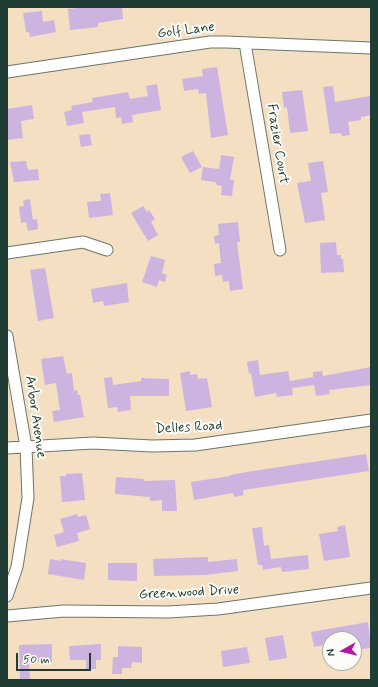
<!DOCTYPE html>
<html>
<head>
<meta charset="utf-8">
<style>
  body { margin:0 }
  #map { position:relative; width:378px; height:687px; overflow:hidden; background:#f4dfc3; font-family:Mynerve,sans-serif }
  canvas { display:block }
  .frame { position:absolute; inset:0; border:8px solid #1f3d34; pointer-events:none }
  .north { position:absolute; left:322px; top:631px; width:40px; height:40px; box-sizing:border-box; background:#fdfcf7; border:1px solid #a4b0a9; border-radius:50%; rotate:262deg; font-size:11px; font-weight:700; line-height:16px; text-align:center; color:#1f3d34 }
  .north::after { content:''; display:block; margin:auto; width:14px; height:18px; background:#b5179e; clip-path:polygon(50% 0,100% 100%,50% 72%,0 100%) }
  .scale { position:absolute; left:16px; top:653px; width:75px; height:18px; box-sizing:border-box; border:2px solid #1f3d34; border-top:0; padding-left:5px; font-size:12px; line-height:14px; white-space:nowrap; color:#1f3d34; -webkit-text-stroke:3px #fdfcf7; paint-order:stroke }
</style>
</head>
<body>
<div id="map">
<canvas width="378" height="687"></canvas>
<div class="frame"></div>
<div class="north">N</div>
<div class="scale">50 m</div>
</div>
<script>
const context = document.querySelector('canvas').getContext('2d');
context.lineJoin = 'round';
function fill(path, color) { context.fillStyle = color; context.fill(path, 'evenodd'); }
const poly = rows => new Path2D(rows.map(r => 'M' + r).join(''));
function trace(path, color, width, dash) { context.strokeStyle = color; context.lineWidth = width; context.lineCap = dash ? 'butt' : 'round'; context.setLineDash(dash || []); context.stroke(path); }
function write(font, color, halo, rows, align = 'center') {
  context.font = font + ' Mynerve,sans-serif'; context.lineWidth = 4; context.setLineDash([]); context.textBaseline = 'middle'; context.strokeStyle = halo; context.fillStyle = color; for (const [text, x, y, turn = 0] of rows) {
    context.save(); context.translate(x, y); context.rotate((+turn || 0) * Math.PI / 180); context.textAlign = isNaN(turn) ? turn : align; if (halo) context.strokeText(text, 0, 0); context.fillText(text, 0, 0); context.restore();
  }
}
fill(poly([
  [88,7,122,7,123,19,98,23,98,27,70,30,68,9],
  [42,11,43,22,54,20,56,32,30,37,29,32,26,32,23,13],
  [217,67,228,135,211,138,206,93,199,94,198,89,184,91,182,79,203,76,202,69],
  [157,84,161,110,132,115,133,122,122,124,121,117,116,118,115,107,82,112,84,123,67,126,64,112,72,110,71,106,93,102,92,98,128,92,130,99,148,96,146,86],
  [333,86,335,102,371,96,371,115,361,117,361,120,348,122,350,135,342,136,341,133,330,134,323,87],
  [302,90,308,131,290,133,287,107,284,108,282,92],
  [32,105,34,119,21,121,23,138,7,140,7,109],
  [90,134,92,145,81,147,79,135],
  [193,151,202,167,190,173,181,157],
  [221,155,234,157,230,180,234,180,232,196,221,195,222,186,217,185,215,182,201,180,203,167,219,169],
  [26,161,28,170,38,169,39,180,14,182,10,162],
  [323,161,328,192,321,193,325,220,305,223,297,183,311,181,308,163],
  [110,193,113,215,89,218,87,202,101,201,100,194],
  [30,199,33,220,37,219,38,229,28,231,26,222,21,223,19,207,24,206,23,201],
  [143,206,147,212,149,210,155,219,151,222,158,235,148,241,131,213],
  [238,222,240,242,237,242,243,289,230,291,229,281,223,282,222,275,215,276,214,264,221,263,219,243,215,244,214,236,219,235,218,224],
  [336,242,337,255,341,255,341,259,343,259,344,272,321,273,320,243],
  [151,256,165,260,162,273,167,275,165,282,159,280,157,287,142,282],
  [45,268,54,318,38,321,30,270],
  [127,283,129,302,104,306,103,301,93,303,91,289],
  [63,356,67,374,72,373,74,391,77,390,78,395,80,395,84,417,54,422,52,411,60,410,56,383,45,385,41,359],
  [258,360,260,375,288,371,290,381,313,377,313,372,322,371,323,376,371,367,371,385,329,390,330,394,316,396,314,385,292,388,293,395,277,397,276,393,255,397,251,373,249,374,247,362],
  [190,371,190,375,197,374,198,379,207,378,212,407,186,411,180,373],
  [112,377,113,385,141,381,141,378,169,379,169,396,130,396,131,410,118,412,117,407,108,408,104,378],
  [366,454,369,471,243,490,244,495,234,497,233,493,194,500,191,482,230,476,230,475,253,471],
  [82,473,85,500,62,502,60,476,66,476,66,474],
  [116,477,144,479,144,481,175,480,177,511,162,511,162,500,150,501,150,497,115,494],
  [77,514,78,517,86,515,90,529,77,533,79,541,57,547,54,535,64,532,60,519],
  [345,525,350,557,324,561,319,534,338,531,337,527],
  [262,527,264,546,269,545,271,559,308,555,309,569,282,572,281,567,263,570,262,565,258,565,252,528],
  [208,557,208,562,237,559,238,571,205,575,154,576,153,559],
  [50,559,61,561,60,559,86,563,84,580,48,574],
  [108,563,137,563,137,581,108,580],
  [368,622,371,648,354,650,354,639,330,639,330,644,314,647,311,632],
  [283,635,287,658,269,661,265,638],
  [52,644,52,662,29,662,30,680,20,680,19,645],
  [101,644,101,660,96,660,96,669,86,669,86,660,70,660,69,646],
  [118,646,142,647,142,663,132,662,131,668,122,668,122,674,112,674,113,657,118,657],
  [247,647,250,663,223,667,221,651]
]), '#ccb3e0');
const minor = poly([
  [245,43,280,250],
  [7,72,210,42,226,42,371,48],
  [7,253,83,242,107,250],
  [7,336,26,447,28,498,17,567,7,596],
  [7,448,93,443,152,446,195,445,371,420],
  [7,616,64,611,168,612,218,609,371,588]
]);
trace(minor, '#6a7666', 13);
trace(minor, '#fff', 11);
write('14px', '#1f3d34', '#fdfcf7', [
  ["Golf Lane",186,31,-7],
  ["Frazier Court",277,144,81],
  ["Arbor Avenue",35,417,82],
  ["Delles Road",189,428,-3],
  ["Greenwood Drive",189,593,-3]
]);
</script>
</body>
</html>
